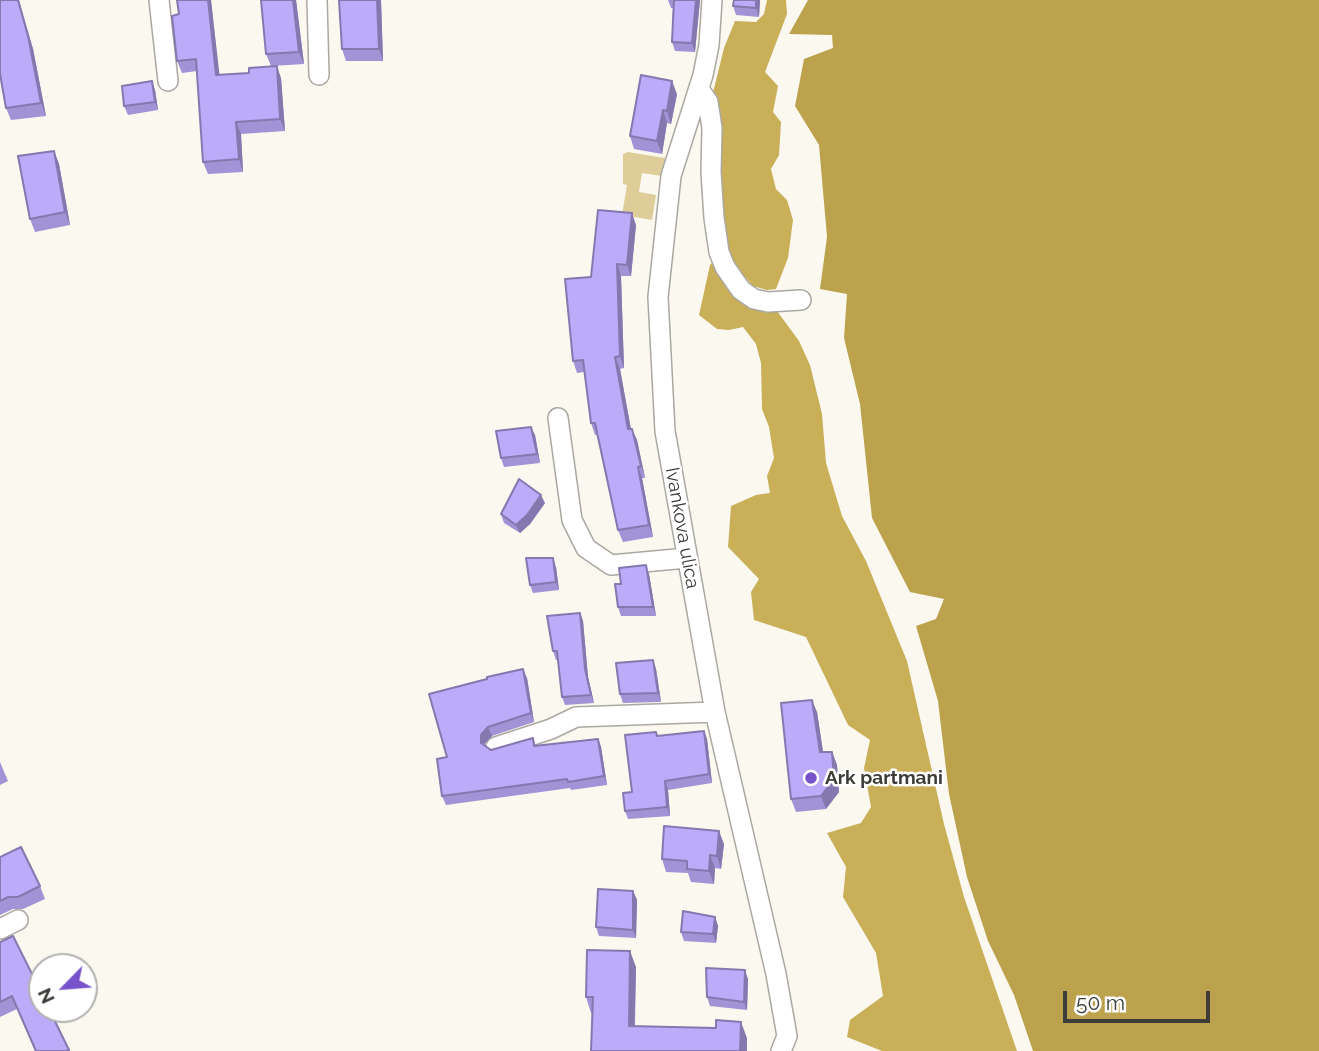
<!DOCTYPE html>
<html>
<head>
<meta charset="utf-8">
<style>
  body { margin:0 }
  #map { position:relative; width:1319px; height:1051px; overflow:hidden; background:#fbf8f0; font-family:Raleway,sans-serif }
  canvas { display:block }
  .north { position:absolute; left:28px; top:953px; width:70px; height:70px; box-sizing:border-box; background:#fff; border:2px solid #b1b1b0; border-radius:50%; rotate:245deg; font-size:19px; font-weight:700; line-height:28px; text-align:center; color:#3d3c39 }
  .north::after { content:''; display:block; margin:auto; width:24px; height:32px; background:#7752cb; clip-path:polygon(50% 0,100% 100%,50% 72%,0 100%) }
  .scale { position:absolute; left:1063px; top:991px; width:147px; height:32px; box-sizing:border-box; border:4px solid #3d3c39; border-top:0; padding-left:9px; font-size:21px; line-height:24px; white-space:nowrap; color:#3d3c39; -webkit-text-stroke:5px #fff; paint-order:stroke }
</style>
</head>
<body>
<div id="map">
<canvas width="1319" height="1051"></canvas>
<div class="north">N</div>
<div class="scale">50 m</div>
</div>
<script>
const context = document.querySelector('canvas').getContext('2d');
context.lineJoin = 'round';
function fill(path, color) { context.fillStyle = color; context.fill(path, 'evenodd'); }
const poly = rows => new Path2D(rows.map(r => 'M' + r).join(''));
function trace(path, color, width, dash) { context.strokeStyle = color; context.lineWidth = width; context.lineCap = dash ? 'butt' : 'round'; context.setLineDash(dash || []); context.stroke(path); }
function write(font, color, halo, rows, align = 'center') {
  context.font = font + ' Raleway,sans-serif'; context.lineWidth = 5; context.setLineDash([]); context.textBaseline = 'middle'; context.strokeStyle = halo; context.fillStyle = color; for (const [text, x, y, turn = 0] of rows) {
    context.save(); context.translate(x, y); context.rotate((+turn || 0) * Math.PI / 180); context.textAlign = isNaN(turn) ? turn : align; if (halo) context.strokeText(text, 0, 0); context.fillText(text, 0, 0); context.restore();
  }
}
fill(poly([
  [628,152,665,158,662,176,642,173,639,192,656,195,652,220,622,215,627,185,623,184,623,154]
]), '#decd98');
fill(poly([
  [767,0,786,0,787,14,765,72,778,86,773,112,781,122,780,139,779,155,771,169,776,189,787,200,793,220,788,258,776,289,767,290,753,286,731,261,724,270,777,311,799,341,810,365,822,414,826,463,842,516,866,561,907,661,944,824,964,897,1017,1051,882,1051,847,1037,850,1020,883,996,876,953,843,897,846,867,827,833,861,823,871,807,864,768,870,740,848,725,806,637,754,620,751,592,759,579,728,547,731,506,756,495,770,493,767,476,774,458,769,427,762,409,761,363,756,344,743,327,729,330,717,329,699,315,710,265,725,248,704,129,724,48,735,21,756,22,764,14]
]), '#caaf59');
fill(poly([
  [808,0,1319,0,1319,1051,1033,1051,1014,995,988,941,967,877,949,794,938,701,916,626,936,619,944,599,910,592,872,518,860,404,844,338,847,294,820,289,827,237,819,145,795,106,804,59,833,48,832,35,789,34]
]), '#bca24c');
const minor = poly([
  [159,0,168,81],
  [317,0,319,75],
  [712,0,709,45,703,75,671,176,658,297,665,431,715,712,776,974,787,1036,781,1051],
  [699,89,708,102,712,128,711,172,714,218,719,252,725,267,741,290,754,299,768,302,801,300],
  [558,418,572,520,586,548,611,565,687,558],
  [496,747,551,729,576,717,715,712],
  [0,929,18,920]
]);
trace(minor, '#aaa8a1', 22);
trace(minor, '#fff', 19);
fill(poly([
  [0,0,19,0,33,49,46,116,11,120,6,108],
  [211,0,219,75,281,78,285,131,241,134,243,172,208,174,203,162,197,71,182,73,177,61,179,14],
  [261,0,296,0,304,64,271,66,266,54],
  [381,0,383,61,346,61,342,49],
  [668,0,700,0,695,52,675,51,672,42,673,8,671,8],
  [760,0,759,17,736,15,733,6],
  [155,90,158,110,128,115,124,106],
  [677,94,671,124,667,123,662,154,634,149,630,136],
  [54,151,59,164,70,225,35,232,30,219],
  [636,225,631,276,621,276,624,368,620,369,631,429,637,440,645,478,642,478,653,537,623,542,618,530,597,435,595,435,591,423,584,372,577,373,573,361,591,277],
  [535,435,540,463,504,467,501,458],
  [545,503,530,524,520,533,504,523,501,514],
  [556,567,559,590,533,593,530,585],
  [649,574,656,616,621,616,618,607,621,584],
  [580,613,583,621,588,677,594,703,565,705,562,697,558,660,556,660,553,651],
  [653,660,656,669,661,702,623,703,620,694],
  [527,678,534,722,492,736,484,745,491,750,533,738,536,746,598,739,601,747,607,785,571,790,570,788,446,805,442,796,447,757,487,679],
  [817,712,823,752,832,752,837,765,839,792,826,809,796,812,791,799],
  [704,731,707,739,712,783,668,790,670,816,628,819,625,811,658,736],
  [0,762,8,781,0,785],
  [724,844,721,869,715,868,714,884,691,882,688,873,666,872,662,859],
  [0,857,40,886,45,899,23,909,13,909,0,915],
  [633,891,637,900,636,938,599,936,596,927],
  [715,917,718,926,716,943,684,941,681,932],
  [0,942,49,1009,70,1051,35,1051,17,1009,0,1017],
  [636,967,635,1026,747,1038,747,1051,591,1051,593,1013,591,1013,586,997],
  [748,979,747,1010,710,1006,707,997]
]), '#a293d6');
fill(poly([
  [18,0,33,49,46,116,41,103],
  [208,0,211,0,221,88,216,75],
  [293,0,296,0,304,64,299,52],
  [377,0,381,0,383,61,379,49],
  [696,0,700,0,695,52,692,43],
  [756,0,760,0,759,17,756,8],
  [277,66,281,78,285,131,280,119],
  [152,81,155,90,158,110,155,102],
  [672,81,677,94,671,124,667,111],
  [663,110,667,123,662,154,657,141],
  [236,122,241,134,243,172,239,159],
  [54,151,59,164,70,225,65,212],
  [632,213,636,225,631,276,627,265],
  [617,264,621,276,624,368,620,356],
  [615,357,620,369,633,441,628,429],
  [531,427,535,435,540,463,537,454],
  [632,429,637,440,645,478,641,466],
  [638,467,642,478,653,537,649,525],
  [541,495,545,503,530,524,520,533,516,525],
  [553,558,556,567,559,590,556,582],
  [646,565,649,574,656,616,653,607],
  [580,613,583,621,588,677,594,703,591,695,585,669],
  [653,660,656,669,661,702,658,693],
  [523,669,527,678,534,722,531,713],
  [812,700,817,712,825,765,820,752],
  [488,727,492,736,484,744,485,751,481,743,481,735],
  [704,731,707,739,712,783,709,774],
  [598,739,601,747,607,785,604,776],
  [832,752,837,765,839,792,826,809,821,796],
  [665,781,668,790,670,816,667,807],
  [719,831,724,844,721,869,717,856],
  [710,855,715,868,714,884,709,871],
  [633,891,637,900,636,938,633,930],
  [715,917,718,926,716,943,713,934],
  [630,951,636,967,634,1042,629,1026],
  [745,970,748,979,747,1010,744,1002],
  [741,1022,747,1038,747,1051,740,1051]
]), '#8478ae');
const building = poly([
  [0,0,18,0,28,36,41,103,6,108,0,74,0,0],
  [177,0,208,0,216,75,249,73,249,68,277,66,280,119,236,122,239,159,203,162,196,59,177,61,172,16,179,14,177,0],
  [261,0,293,0,299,52,266,54,261,0],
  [339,0,377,0,379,49,342,49,339,0],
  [674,0,696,0,692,43,672,42,674,0],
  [734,0,756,0,756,8,733,6,734,0],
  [641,75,672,81,667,111,663,110,657,141,630,136,641,75],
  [152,81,155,102,124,106,122,86,152,81],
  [54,151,65,212,30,219,18,156,54,151],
  [598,210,632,213,627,265,617,264,620,356,615,357,628,429,632,429,641,466,638,467,649,525,618,530,595,423,591,423,583,360,573,361,565,279,591,277,598,210],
  [531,427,537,454,501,458,496,431,531,427],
  [519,479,541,495,527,515,516,525,501,514,519,479],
  [526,558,553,558,556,582,530,585,526,558],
  [646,565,653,607,618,607,615,584,621,584,619,568,646,565],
  [580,613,585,669,591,695,562,697,557,651,553,651,547,616,580,613],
  [653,660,658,693,620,694,616,663,653,660],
  [523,669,531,713,488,727,481,735,481,743,491,750,533,738,534,746,598,739,604,776,568,782,567,779,442,796,437,759,447,757,429,694,487,679,487,677,523,669],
  [812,700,820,752,832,752,834,779,821,796,791,799,781,703,812,700],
  [704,731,709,774,665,781,667,807,625,811,623,793,632,792,625,735,656,732,657,736,704,731],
  [664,826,719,831,717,856,710,855,709,871,687,869,687,861,662,859,664,826],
  [21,847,40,886,18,897,8,897,0,901,0,857,21,847],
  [598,889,633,891,633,930,596,927,598,889],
  [683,911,715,917,713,934,681,932,683,911],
  [13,936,42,994,42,1009,49,1009,69,1050,66,1051,36,1051,12,996,0,1002,0,942,13,936],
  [587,950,630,951,629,1026,716,1028,716,1020,741,1022,740,1051,591,1051,593,997,586,997,587,950],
  [706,968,745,970,744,1002,707,997,706,968]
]);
fill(building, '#bcabf9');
trace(building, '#8478ae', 2);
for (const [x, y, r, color] of [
  [811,778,7,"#7752cb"]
]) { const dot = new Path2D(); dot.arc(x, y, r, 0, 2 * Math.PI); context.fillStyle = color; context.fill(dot); trace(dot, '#fff', 2.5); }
write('19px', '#3d3c39', '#fff', [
  ["Ivankova ulica",682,528,80]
]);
write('bold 19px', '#3d3c39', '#fff', [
  ["Ark partmani",825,778]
], 'left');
</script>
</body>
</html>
